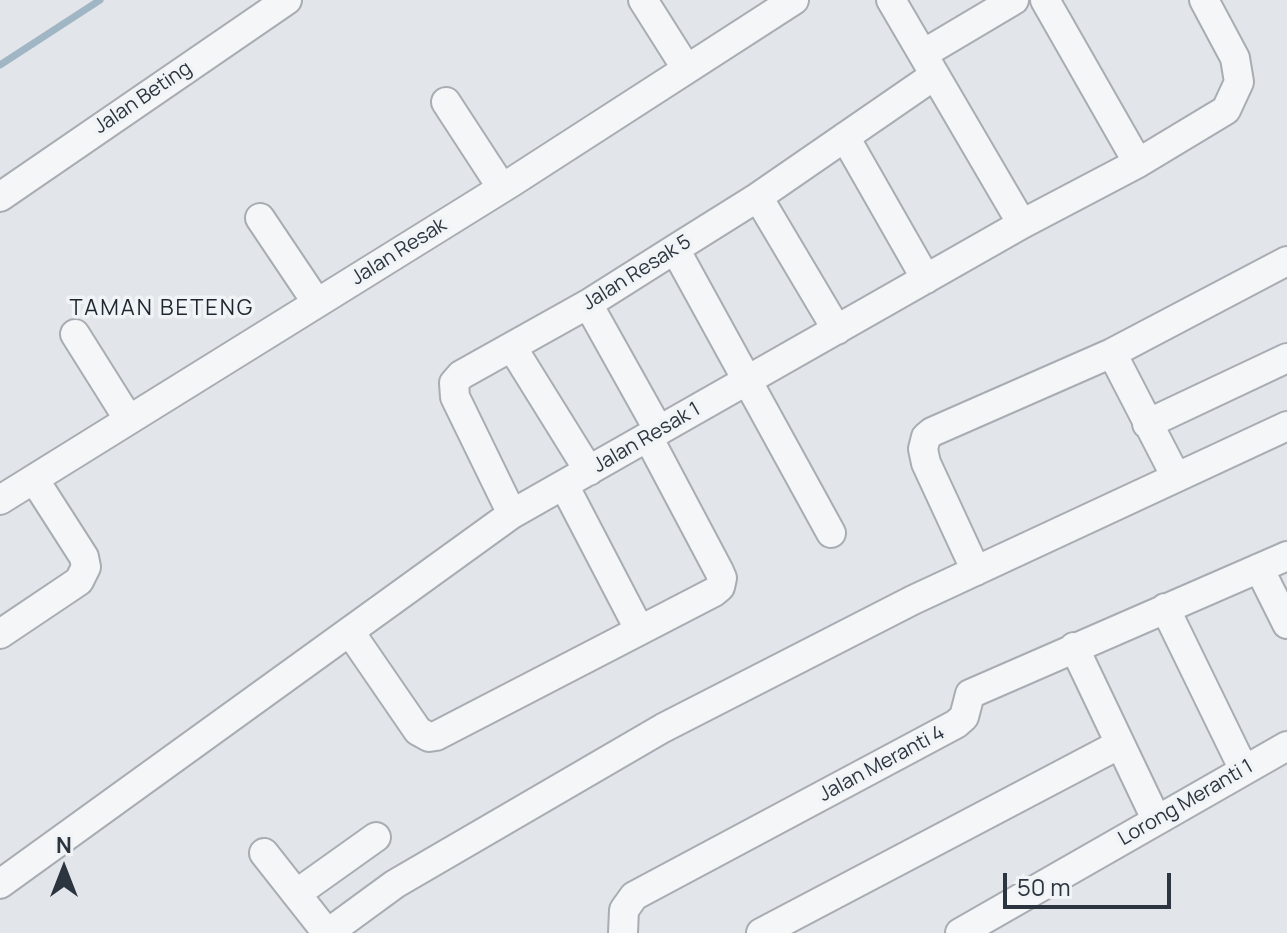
<!DOCTYPE html>
<html>
<head>
<meta charset="utf-8">
<style>
  body { margin:0 }
  #map { position:relative; width:1287px; height:933px; overflow:hidden; background:#e2e5e9; font-family:Manrope,sans-serif }
  canvas { display:block }
  .north { position:absolute; left:24px; top:829px; width:80px; height:80px; -webkit-text-stroke:6px #f1f4f6; paint-order:stroke; rotate:0deg; font-size:22px; font-weight:700; line-height:32px; text-align:center; color:#2c353f }
  .north::after { content:''; display:block; margin:auto; width:28px; height:36px; background:#2c353f; clip-path:polygon(50% 0,100% 100%,50% 72%,0 100%) }
  .scale { position:absolute; left:1003px; top:873px; width:168px; height:36px; box-sizing:border-box; border:4px solid #2c353f; border-top:0; padding-left:10px; font-size:24px; line-height:28px; white-space:nowrap; color:#2c353f; -webkit-text-stroke:6px #f1f4f6; paint-order:stroke }
</style>
</head>
<body>
<div id="map">
<canvas width="1287" height="933"></canvas>
<div class="north">N</div>
<div class="scale">50 m</div>
</div>
<script>
const context = document.querySelector('canvas').getContext('2d');
context.lineJoin = 'round';
const poly = rows => new Path2D(rows.map(r => 'M' + r).join(''));
function trace(path, color, width, dash) { context.strokeStyle = color; context.lineWidth = width; context.lineCap = dash ? 'butt' : 'round'; context.setLineDash(dash || []); context.stroke(path); }
function write(font, color, halo, rows, align = 'center') {
  context.font = font + ' Manrope,sans-serif'; context.lineWidth = 7; context.setLineDash([]); context.textBaseline = 'middle'; context.strokeStyle = halo; context.fillStyle = color; for (const [text, x, y, turn = 0] of rows) {
    context.save(); context.translate(x, y); context.rotate((+turn || 0) * Math.PI / 180); context.textAlign = isNaN(turn) ? turn : align; if (halo) context.strokeText(text, 0, 0); context.fillText(text, 0, 0); context.restore();
  }
}
trace(poly([
  [0,65,100,0]
]), '#a1b6c4', 7);
const minor = poly([
  [643,0,686,68],
  [891,0,1022,224],
  [1045,0,1138,163],
  [923,54,1014,0],
  [446,102,502,188],
  [845,137,926,279],
  [0,197,287,0],
  [758,197,837,330],
  [260,218,317,303],
  [675,249,831,533],
  [588,304,659,431],
  [75,334,129,420],
  [512,347,589,471],
  [1112,353,1176,477],
  [1147,424,1287,358],
  [564,485,639,629],
  [0,500,512,182,794,0],
  [512,514,455,397,454,383,461,375,588,304,675,249,758,197,935,75],
  [1259,568,1287,624],
  [976,571,926,463,923,449,926,437,932,432,1112,353,1287,261],
  [1165,608,1244,770],
  [350,632,418,731,429,737,436,736,714,592,720,587,722,578,719,571,648,437],
  [0,634,79,581,86,567,84,557,34,479],
  [1074,647,1156,819],
  [264,853,327,933],
  [0,884,512,514,1022,224,1138,163,1226,110,1239,82,1235,58,1204,0],
  [296,894,376,837],
  [328,933,395,884,663,728,913,600,1287,426],
  [623,933,624,910,634,896,956,724,964,717,970,694,1287,556],
  [761,933,1120,744],
  [960,933,1287,746]
]);
trace(minor, '#a8adb3', 32);
trace(minor, '#f4f6f7', 28);
write('20px', '#2c353f', '#f1f4f6', [
  ["Jalan Beting",143,98,-34],
  ["Jalan Resak",399,252,-32],
  ["Jalan Resak 5",637,273,-32],
  ["Jalan Resak 1",647,438,-30],
  ["Jalan Meranti 4",882,764,-28],
  ["Lorong Meranti 1",1186,803,-30]
]);
context.letterSpacing = '2px';
write('22px', '#1e2630', '#f1f4f6', [
  ["TAMAN BETENG",162,309]
]);
context.letterSpacing = '0px';
</script>
</body>
</html>
